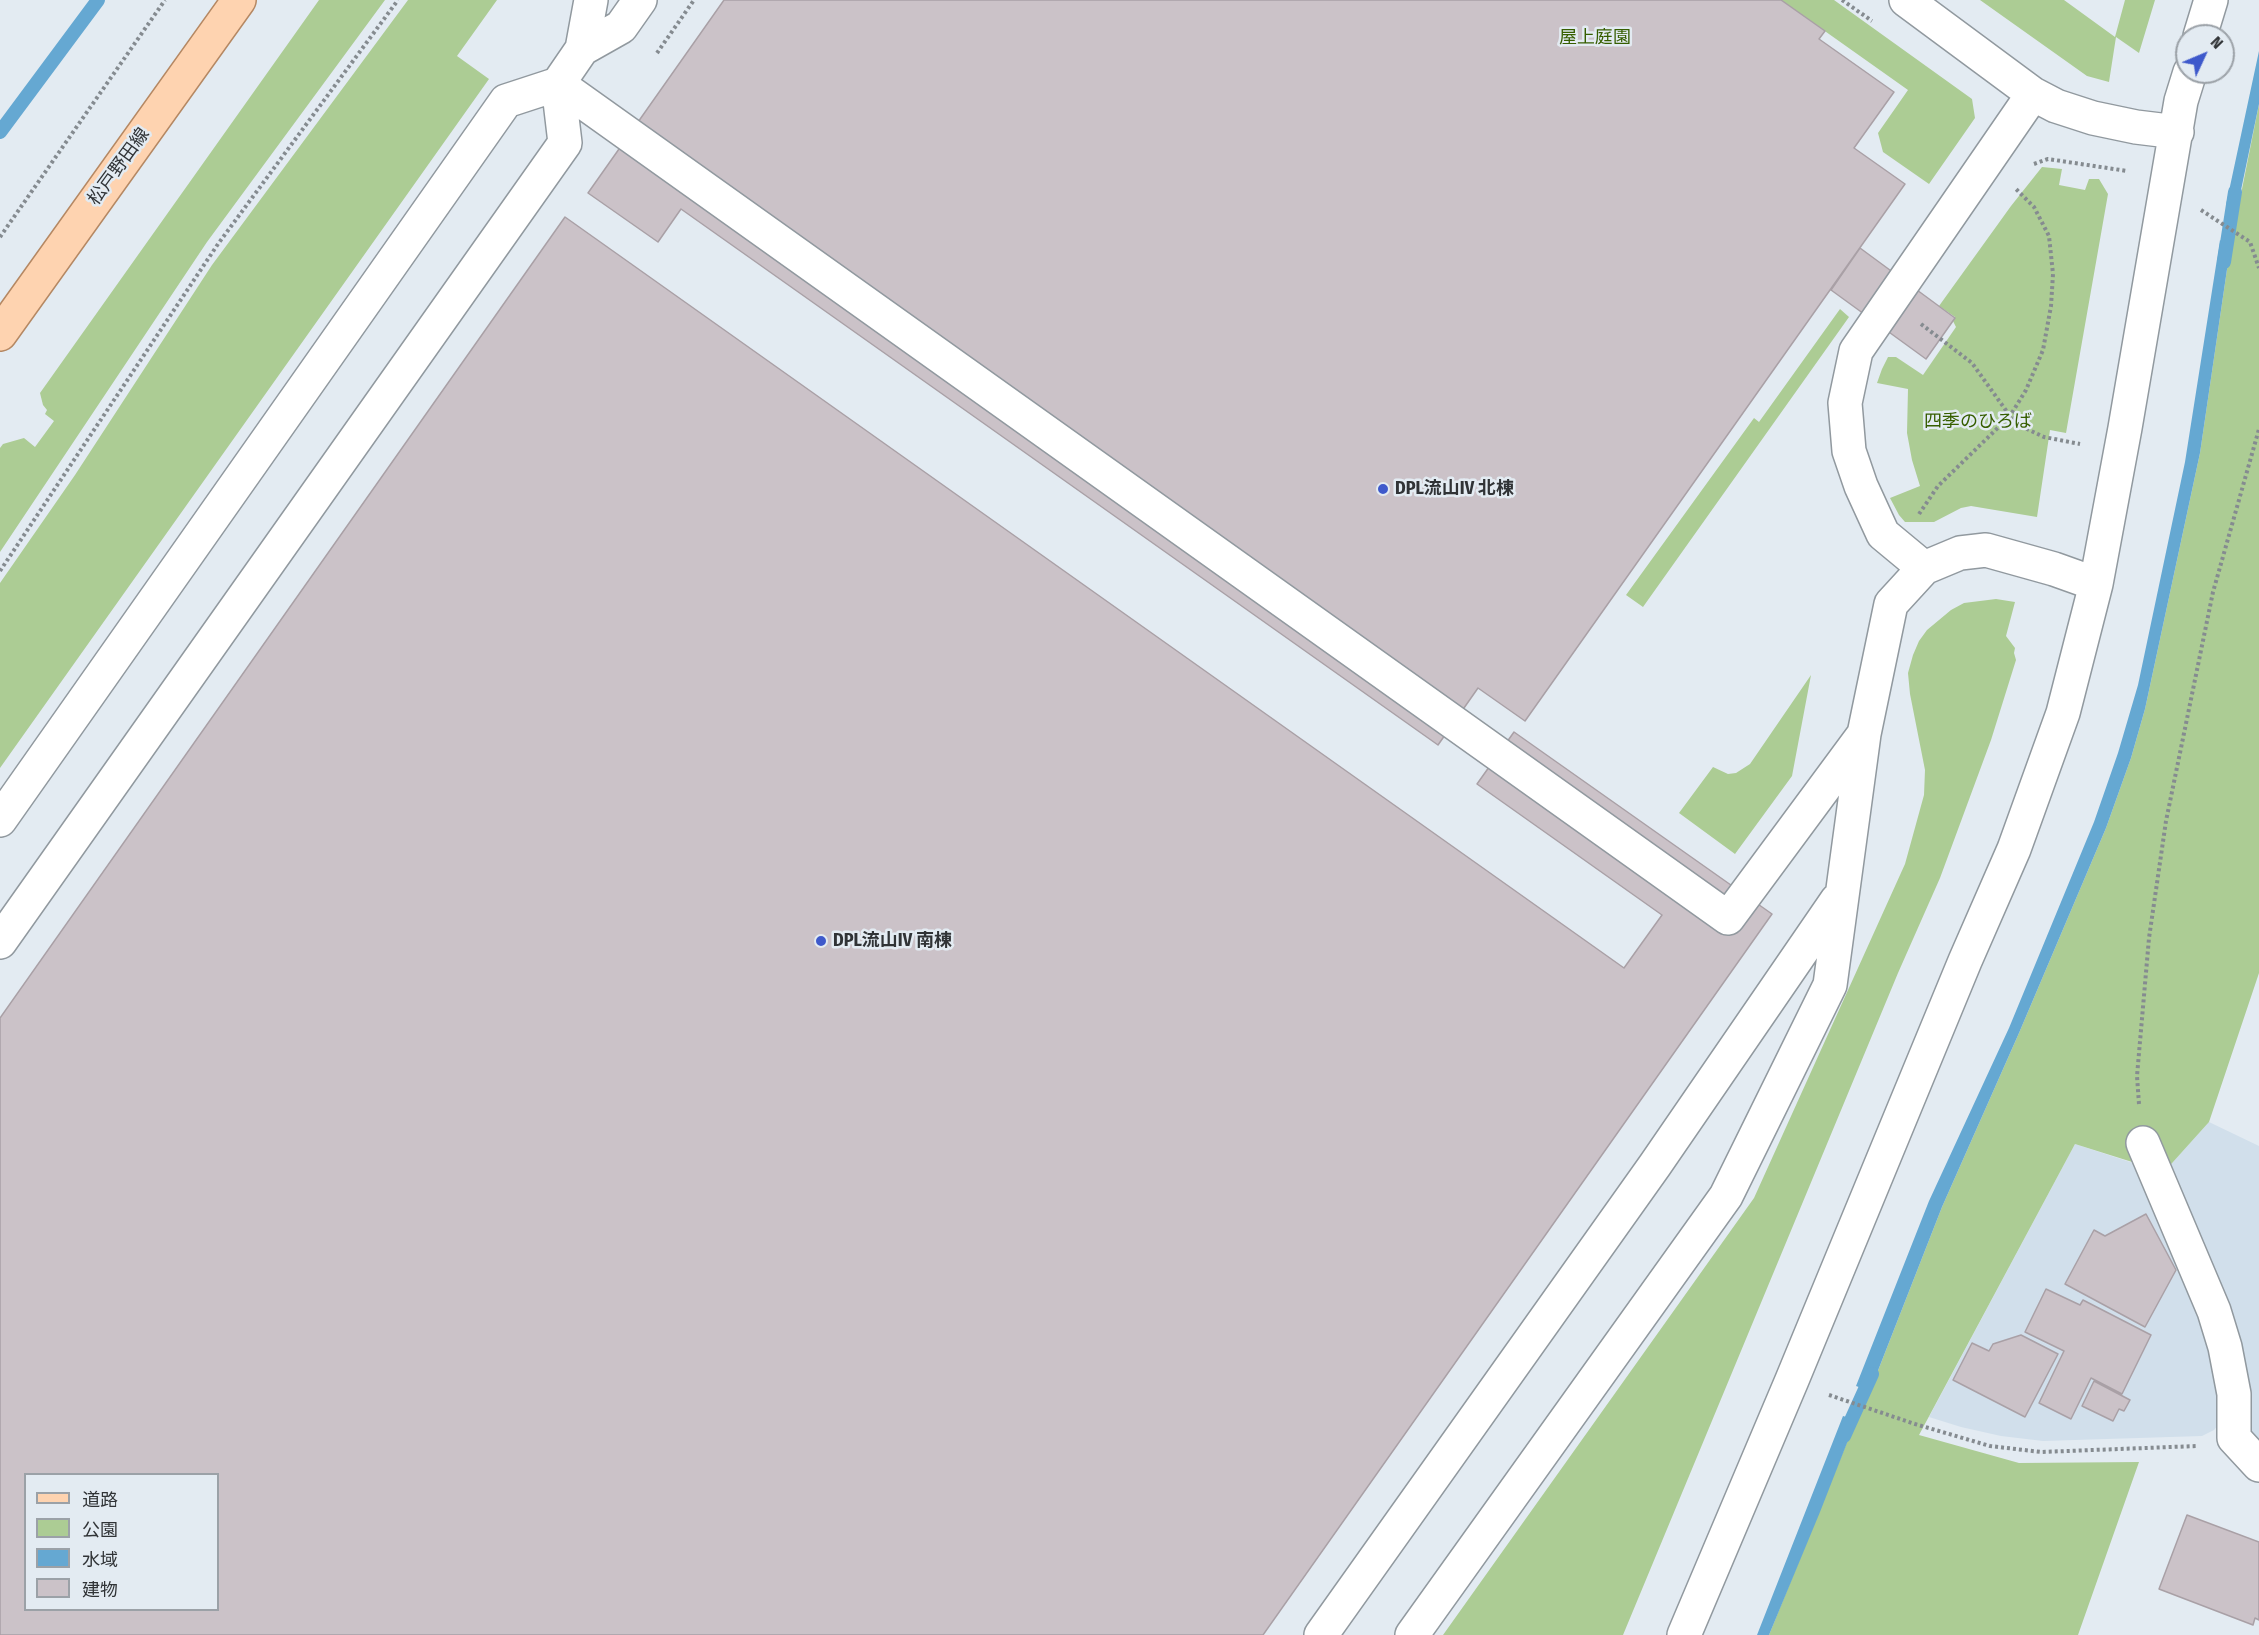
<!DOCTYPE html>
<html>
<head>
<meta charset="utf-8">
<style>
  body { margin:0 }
  #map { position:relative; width:2259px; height:1635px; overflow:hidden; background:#e3ebf2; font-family:"Fira Sans Condensed","Noto Sans JP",sans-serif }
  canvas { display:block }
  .legend { position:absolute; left:24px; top:1473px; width:195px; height:138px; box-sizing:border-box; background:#e3ebf2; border:2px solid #9ba1a7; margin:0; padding:8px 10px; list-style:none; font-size:18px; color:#303336 }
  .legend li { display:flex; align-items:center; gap:12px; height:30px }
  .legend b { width:30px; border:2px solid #9ba1a7 }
  .north { position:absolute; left:2175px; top:24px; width:60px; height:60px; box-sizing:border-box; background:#e3ebf2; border:2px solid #9ba1a7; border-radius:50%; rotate:46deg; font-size:16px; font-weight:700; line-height:24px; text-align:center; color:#303336 }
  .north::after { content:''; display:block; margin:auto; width:21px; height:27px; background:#3e59cb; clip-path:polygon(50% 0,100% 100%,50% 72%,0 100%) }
</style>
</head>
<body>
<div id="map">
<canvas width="2259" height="1635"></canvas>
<ul class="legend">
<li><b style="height:8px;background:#fed3b0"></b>道路</li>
<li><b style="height:16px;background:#accc94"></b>公園</li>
<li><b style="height:16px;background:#65a8d2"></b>水域</li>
<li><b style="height:16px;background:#cbc2c8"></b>建物</li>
</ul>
<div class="north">N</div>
</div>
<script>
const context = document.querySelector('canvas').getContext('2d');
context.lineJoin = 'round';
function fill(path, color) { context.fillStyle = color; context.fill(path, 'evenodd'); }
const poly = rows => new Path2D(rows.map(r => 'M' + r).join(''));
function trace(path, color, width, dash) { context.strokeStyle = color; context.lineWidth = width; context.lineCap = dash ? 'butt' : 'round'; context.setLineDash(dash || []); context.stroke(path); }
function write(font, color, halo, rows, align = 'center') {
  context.font = font + ' "Fira Sans Condensed","Noto Sans JP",sans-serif'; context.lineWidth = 5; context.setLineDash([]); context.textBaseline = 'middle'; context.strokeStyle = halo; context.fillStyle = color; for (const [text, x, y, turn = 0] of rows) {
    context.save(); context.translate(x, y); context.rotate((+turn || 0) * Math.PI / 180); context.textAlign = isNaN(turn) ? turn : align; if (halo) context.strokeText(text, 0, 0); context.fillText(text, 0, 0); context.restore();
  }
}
fill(poly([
  [2209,1122,2259,1146,2259,1448,2248,1432,2164,1172],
  [2075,1144,2139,1165,2199,1309,2221,1401,2220,1423,2214,1430,2202,1436,2043,1441,2001,1436,1961,1427,1929,1417]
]), '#d1dfeb');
fill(poly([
  [319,0,385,0,207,242,0,552,0,448,3,444,24,438,35,447,54,421,45,414,47,410,43,405,40,393],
  [408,0,497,0,457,56,489,79,0,768,0,583,75,475,212,265],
  [1781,0,1834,0,1972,99,1975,118,1929,184,1883,152,1878,133,1908,90],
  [1980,0,2064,0,2115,37,2125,0,2155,0,2139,53,2116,37,2109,82,2087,76],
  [2259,104,2259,973,2209,1122,2164,1172,2075,1144,1919,1435,2019,1463,2139,1462,2078,1635,1769,1635,1856,1420,1870,1391,1942,1207,2019,1033,2106,828,2131,758,2145,709,2200,453,2230,249],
  [2042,167,2062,169,2059,185,2085,190,2089,179,2099,179,2108,194,2066,433,2050,430,2037,517,1971,506,1961,508,1934,522,1905,522,1899,515,1890,498,1920,486,1912,460,1907,433,1908,389,1877,383,1882,369,1888,357,1896,357,1923,375,1956,327,1953,321,1955,317,1939,306,2011,206],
  [1840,309,1849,317,1643,607,1626,595,1754,418,1759,422],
  [1996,599,2015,602,2006,636,2015,648,2014,653,2016,660,1991,740,1940,878,1898,973,1623,1635,1443,1635,1754,1198,1905,864,1924,795,1925,770,1910,694,1908,673,1913,655,1919,641,1927,630,1951,610,1964,603],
  [1811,675,1792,776,1735,854,1679,813,1713,767,1728,774,1736,773,1750,764]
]), '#accc94');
fill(poly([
  [2259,51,2259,104,2236,214,2226,205],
  [2220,240,2230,249,2200,453,2145,709,2131,758,2106,828,2019,1033,1942,1207,1870,1391,1856,1386,1929,1201,2009,1028,2094,822,2118,753,2138,685,2185,462],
  [1843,1416,1856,1420,1820,1512,1769,1635,1757,1635]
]), '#65a8d2');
trace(poly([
  [0,132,98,0],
  [2224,262,2235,192],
  [1844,1436,1872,1374]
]), '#65a8d2', 14);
const building = poly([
  [724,0,1781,0,1825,31,1819,39,1894,92,1854,148,1905,184,1525,721,1478,688,1438,745,681,209,658,242,588,193,724,0],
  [565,217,1624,968,1662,915,1477,784,1514,732,1772,914,1263,1635,0,1635,0,1018,565,217],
  [26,1474,218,1474,218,1610,26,1610,26,1474],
  [1860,248,1955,318,1926,359,1831,290,1860,248],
  [2146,1214,2176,1270,2145,1327,2065,1284,2094,1230,2105,1236,2146,1214],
  [2046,1289,2080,1305,2083,1300,2151,1335,2122,1394,2091,1378,2071,1419,2039,1403,2064,1351,2025,1332,2046,1289],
  [2021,1335,2058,1354,2025,1417,1953,1380,1972,1343,1989,1351,1993,1344,2021,1335],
  [2094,1381,2130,1400,2124,1411,2119,1409,2113,1421,2082,1406,2094,1381],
  [2187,1515,2259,1542,2259,1620,2255,1618,2253,1625,2159,1589,2187,1515]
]);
fill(building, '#cbc2c8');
trace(building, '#a9a0a6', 1.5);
const minor = poly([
  [1906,0,2033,94,2056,106,2093,118,2136,127,2177,132],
  [2200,36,2211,0],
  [582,49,591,0],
  [558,84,1728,918,1864,734],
  [1924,568,1883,534,1861,486,1849,451,1845,403,1856,351,2033,94],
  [0,820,506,101,558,84,582,49,621,27,640,0],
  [0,942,565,143,558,84],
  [2143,1143,2214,1311,2225,1347,2234,1394,2234,1438,2259,1465],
  [1321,1635,1655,1165,1837,900],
  [1412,1635,1726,1196,1830,985,1864,734,1891,604,1924,568,1960,553,1986,550,2054,569,2096,584],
  [1684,1635,1792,1380,1965,961,2014,849,2063,713,2096,584,2125,428,2181,101,2190,72]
]);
const major = poly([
  [0,334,239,0]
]);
trace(minor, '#91999f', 36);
trace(major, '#b58863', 36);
trace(poly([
  [1842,0,1872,21],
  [657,53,694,0],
  [2034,164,2048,159,2127,171],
  [2201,210,2250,242,2259,268],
  [0,237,165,0],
  [1921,324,1972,363,2010,416,2027,429,2044,437,2080,444],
  [1919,514,1938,486,2010,416,2026,390,2043,350,2051,306,2053,274,2049,236,2034,207,2015,188],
  [0,571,218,244,398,0],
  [2139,1104,2137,1076,2149,938,2166,821,2213,592,2259,429],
  [1829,1395,1915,1424,1990,1446,2041,1452,2197,1446]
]), '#858b90', 4, [3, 3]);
trace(minor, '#fff', 33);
trace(major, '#fed3b0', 33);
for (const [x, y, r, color] of [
  [1383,489,6,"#3e59cb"],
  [821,941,6,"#3e59cb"]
]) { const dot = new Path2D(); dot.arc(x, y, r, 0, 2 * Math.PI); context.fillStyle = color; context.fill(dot); trace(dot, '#e3ebf2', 2); }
write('18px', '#365e00', '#e3ebf2', [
  ["屋上庭園",1595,38],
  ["四季のひろば",1978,422]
]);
write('18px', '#303336', '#e3ebf2', [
  ["松戸野田線",119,167,-54]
]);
write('bold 18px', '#303336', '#e3ebf2', [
  ["DPL流山IV 北棟",1395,489],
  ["DPL流山IV 南棟",833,941]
], 'left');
</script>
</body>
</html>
